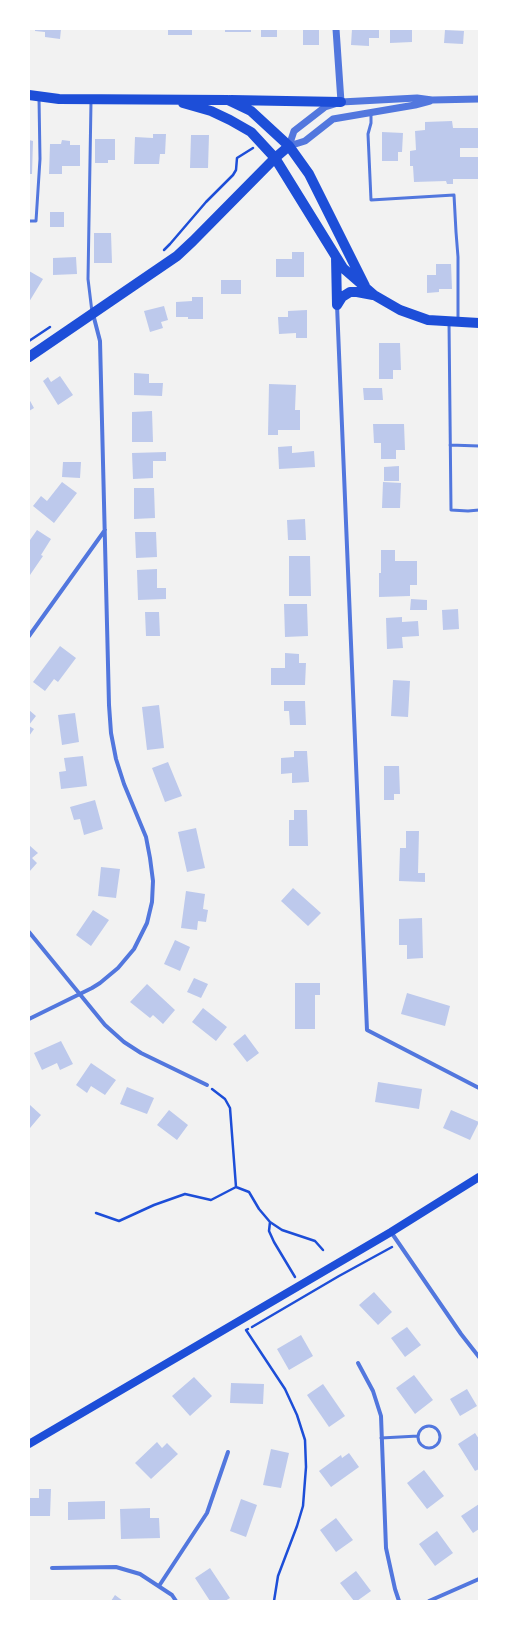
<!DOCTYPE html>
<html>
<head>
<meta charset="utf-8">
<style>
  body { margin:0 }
  #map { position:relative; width:508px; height:1630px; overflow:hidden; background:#f2f2f2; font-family:"Noto Serif",serif }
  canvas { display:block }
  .frame { position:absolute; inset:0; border:30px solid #fff; pointer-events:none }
</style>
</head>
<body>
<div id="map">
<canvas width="508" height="1630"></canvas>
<div class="frame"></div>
</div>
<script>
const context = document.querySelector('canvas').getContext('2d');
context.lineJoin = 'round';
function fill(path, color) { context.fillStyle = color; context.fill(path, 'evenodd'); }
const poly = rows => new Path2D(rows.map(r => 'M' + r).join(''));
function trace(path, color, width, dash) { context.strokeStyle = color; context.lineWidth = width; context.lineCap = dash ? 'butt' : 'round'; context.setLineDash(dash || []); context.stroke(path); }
fill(poly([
  [35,29,61,29,60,39,45,37,45,32,35,31],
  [168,29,192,29,192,35,168,35],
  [225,29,251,29,251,32,225,32],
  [261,29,277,29,277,37,261,37],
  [303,29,319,29,319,45,303,45],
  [352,29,379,29,379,38,369,38,369,46,351,45],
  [390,29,412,29,412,42,390,43],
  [445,30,464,31,463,44,444,43],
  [452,121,453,128,479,128,479,148,460,148,460,157,479,157,479,179,453,179,453,184,447,184,446,181,414,182,413,166,410,166,410,151,416,150,415,131,425,130,425,122],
  [382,132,403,133,402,152,398,152,398,161,382,161],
  [153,134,166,134,165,154,160,154,159,164,134,164,135,137,153,138],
  [191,135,209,135,208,168,190,168],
  [95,139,115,139,115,160,108,160,108,163,95,163],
  [29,140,33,141,32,174,29,174],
  [62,140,70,141,70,145,80,145,80,166,62,166,62,174,49,174,50,144,61,144],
  [50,212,64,212,64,227,50,227],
  [94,233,111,233,112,263,94,263],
  [292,252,304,252,304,277,276,277,276,259,292,259],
  [76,257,77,274,53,275,53,258],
  [436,264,451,264,452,289,439,289,439,292,427,293,427,275,436,275],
  [29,271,43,279,29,302],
  [221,280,241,280,241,294,221,294],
  [192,297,203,297,203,319,188,319,188,317,176,317,176,302,192,301],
  [164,306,168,320,161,322,163,328,150,332,144,311],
  [307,310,307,338,296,338,296,333,279,334,278,317,288,317,288,311],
  [379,343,400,343,401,370,393,370,393,379,379,379],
  [134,373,149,374,149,383,163,383,162,396,134,395],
  [60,376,73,395,58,405,43,381,48,377,51,382],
  [269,384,296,385,295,410,300,410,300,430,278,430,278,435,268,435],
  [363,388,382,388,383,400,364,400],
  [29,399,34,408,29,411],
  [152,411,153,442,132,442,132,412],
  [373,424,404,424,405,450,396,450,396,459,381,459,381,443,374,443],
  [292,446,292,453,314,451,315,467,279,469,278,447],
  [166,452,166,461,153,461,153,478,133,479,132,453],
  [63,462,81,462,80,478,62,477],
  [399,466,399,481,384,481,384,467],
  [62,482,77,493,54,523,33,506,41,496,47,501],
  [383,482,401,483,400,508,382,508],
  [134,488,154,488,155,518,134,519],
  [305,519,306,540,288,540,287,520],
  [37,530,51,539,41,555,43,556,30,575,29,539,30,540],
  [135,532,156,532,157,557,136,558],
  [381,550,395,550,395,561,417,561,417,585,410,585,410,596,379,597,379,573,381,573],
  [289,556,310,556,311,596,289,596],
  [157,569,157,588,166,588,166,599,138,600,137,570],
  [411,599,427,600,427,610,410,610],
  [284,604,307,604,308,636,285,637],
  [458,609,459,629,443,630,442,610],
  [145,612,159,612,160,636,146,636],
  [402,617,402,622,418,621,419,636,402,637,403,648,387,649,386,618],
  [60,646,76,658,58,682,54,679,45,691,33,682],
  [285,653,299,654,299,663,306,663,305,685,271,685,271,668,285,668],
  [393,680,410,681,408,717,391,716],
  [284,701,305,701,306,725,290,725,289,711,284,711],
  [159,705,164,748,147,750,142,707],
  [29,710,36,716,29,725],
  [75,713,79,742,62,745,58,715],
  [29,726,34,729,29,736],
  [294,751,307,751,309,782,292,783,292,773,281,774,281,758,294,757],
  [83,756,87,786,61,789,59,772,66,771,64,758],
  [168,762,182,796,165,802,152,768],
  [384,766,399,766,400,794,394,794,394,800,384,800],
  [95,800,103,829,84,835,80,819,74,820,70,807],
  [294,810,307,810,308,846,289,846,289,820,294,820],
  [196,828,205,868,187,872,178,832],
  [406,831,419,831,418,873,425,873,425,882,399,881,400,848,406,848],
  [29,845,38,853,32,858,37,863,29,872],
  [101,867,120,869,116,898,98,896],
  [293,888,321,913,308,926,281,901],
  [186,891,205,894,203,909,208,910,206,922,198,921,197,930,181,928],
  [93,910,109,920,91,946,76,935],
  [422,918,423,958,407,959,407,945,399,945,399,919],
  [175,940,190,947,180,971,164,964],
  [194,978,208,984,201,998,187,992],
  [295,983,320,983,320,995,315,995,315,1029,295,1029],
  [147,984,175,1010,163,1024,153,1015,150,1018,130,1002],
  [407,993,450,1006,445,1026,401,1014],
  [203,1008,227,1027,216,1041,192,1022],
  [245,1034,259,1053,247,1062,233,1044],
  [61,1041,73,1064,60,1070,57,1063,42,1070,34,1053],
  [91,1063,116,1080,105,1095,91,1086,87,1093,76,1085],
  [378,1082,422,1089,419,1109,375,1102],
  [127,1087,154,1098,147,1114,120,1104],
  [30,1105,41,1115,30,1128,29,1106],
  [169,1110,188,1125,177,1140,157,1125],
  [451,1110,479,1122,470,1140,443,1128],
  [374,1292,392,1312,378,1325,359,1305],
  [407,1327,421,1345,405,1357,391,1338],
  [301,1335,313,1356,289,1370,277,1349],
  [414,1375,433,1400,415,1414,396,1388],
  [194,1377,212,1396,190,1416,172,1396],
  [231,1383,264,1384,263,1404,230,1403],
  [323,1384,345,1416,329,1427,307,1395],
  [467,1389,477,1406,460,1416,450,1399],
  [475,1433,479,1439,479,1469,475,1471,458,1444],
  [157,1442,162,1448,167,1443,178,1454,151,1479,135,1463],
  [271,1449,289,1453,281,1488,263,1485],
  [349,1453,359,1467,331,1487,319,1471,341,1455,342,1458],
  [424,1470,444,1496,427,1509,407,1483],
  [39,1489,51,1489,50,1516,29,1516,29,1498,39,1498],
  [241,1499,257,1505,246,1537,230,1531],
  [105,1501,105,1519,68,1520,68,1502],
  [479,1504,479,1529,473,1533,461,1516],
  [150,1508,150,1518,159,1518,160,1538,121,1539,120,1509],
  [336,1518,353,1540,336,1552,320,1530],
  [437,1531,453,1553,435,1566,419,1544],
  [210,1568,230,1598,225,1601,210,1601,195,1578],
  [356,1571,371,1591,357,1601,354,1601,340,1583],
  [115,1595,123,1601,111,1601]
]), '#bdc9ec');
trace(poly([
  [164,250,170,244,206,202,233,175,236,170,237,158,253,148],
  [29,341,50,327],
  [236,1187,249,1192,259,1209,270,1222,269,1231,274,1242,295,1277],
  [96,1213,119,1221,154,1205,185,1194,211,1200,236,1187,230,1108,225,1099,212,1089],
  [270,1222,282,1230,315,1241,323,1250],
  [252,1327,339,1276,392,1247],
  [248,1329,246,1330,285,1389,297,1415,305,1440,306,1467,303,1506,297,1526,278,1576,274,1601]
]), '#1d4ed8', 2.5);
trace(poly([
  [91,102,88,279,92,312],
  [371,113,371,123,368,134,371,200,454,195,456,232,458,257,458,320],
  [29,221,36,221,40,159,39,98],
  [449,322,451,510,468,511,479,510],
  [450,445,479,446],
  '418 1437a11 11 0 1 1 22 0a11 11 0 1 1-22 0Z',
  [381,1438,418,1436]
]), '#5277de', 3);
trace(poly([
  [337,305,367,1030,479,1088],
  [29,636,105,530],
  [29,932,105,1025,124,1042,141,1053,207,1085],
  [29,1019,92,988,100,983,118,968,134,949,147,923,152,902,153,881,150,858,146,837,124,784,116,759,111,733,109,705,100,341,93,314],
  [391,1232,461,1334,479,1357],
  [358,1363,373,1391,381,1416,386,1548,395,1589,399,1601],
  [52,1568,116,1567,140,1574,172,1595,176,1601],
  [159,1586,207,1513,228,1452],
  [429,1601,479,1579]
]), '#5277de', 4);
trace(poly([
  [336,29,341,102],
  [289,146,294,131,325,107,341,102,417,98,432,100,479,99],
  [289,146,305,141,333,119,415,105,430,101]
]), '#5277de', 7);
trace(poly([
  [29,1444,391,1232,479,1177]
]), '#1d4ed8', 8);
trace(poly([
  [29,95,59,99,228,100,251,111,289,146,309,174,365,286],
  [231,100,341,102],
  [183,103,211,111,230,120,251,132,275,158,343,268,374,295,400,310,428,320,479,323],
  [336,257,337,305],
  [337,305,342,297,350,292,357,292,373,295],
  [29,357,177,256,193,241,275,158,289,146]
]), '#1d4ed8', 10);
</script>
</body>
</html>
